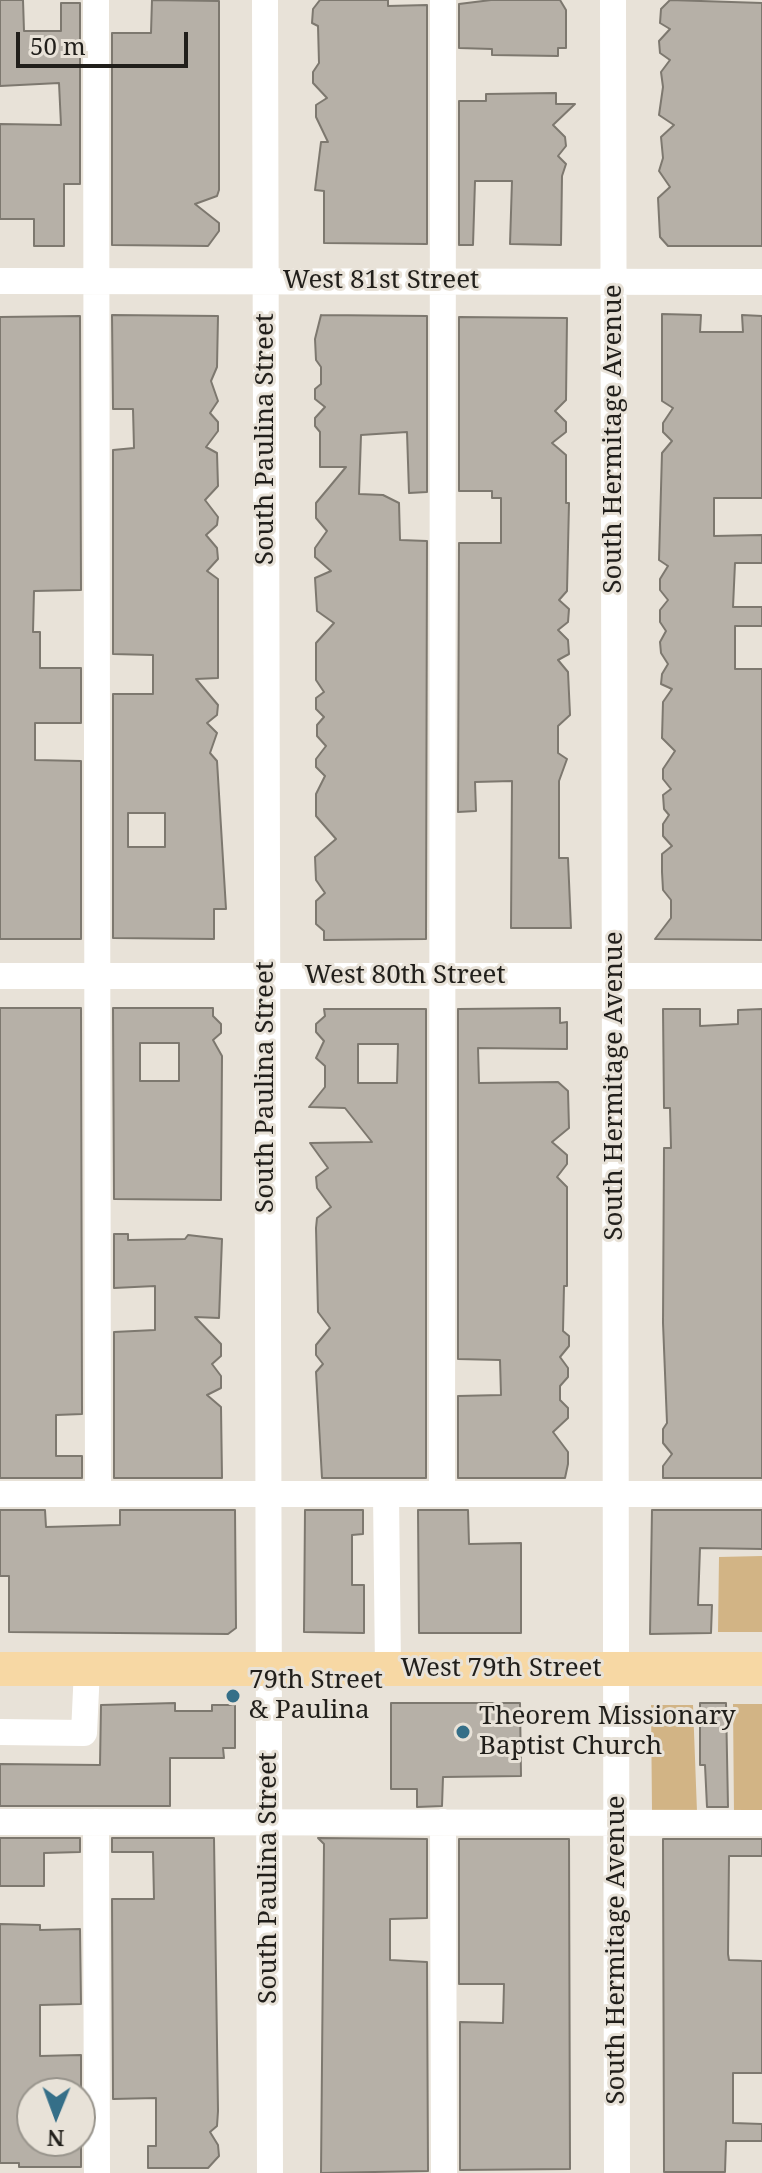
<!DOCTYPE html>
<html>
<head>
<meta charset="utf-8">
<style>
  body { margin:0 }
  #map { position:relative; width:762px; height:2173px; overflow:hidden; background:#e8e2d8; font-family:"Noto Serif",serif }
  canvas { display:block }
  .north { position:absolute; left:16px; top:2077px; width:80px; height:80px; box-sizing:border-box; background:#e8e2d8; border:2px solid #98948c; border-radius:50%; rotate:181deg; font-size:22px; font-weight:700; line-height:32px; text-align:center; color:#211f1b }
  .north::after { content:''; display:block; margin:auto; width:28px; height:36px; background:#356f88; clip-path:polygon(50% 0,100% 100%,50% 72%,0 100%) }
  .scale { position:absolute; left:16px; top:32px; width:172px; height:36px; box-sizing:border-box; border:4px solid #211f1b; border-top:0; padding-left:10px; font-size:24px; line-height:28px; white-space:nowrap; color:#211f1b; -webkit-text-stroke:6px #e8e2d8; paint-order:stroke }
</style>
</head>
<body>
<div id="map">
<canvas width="762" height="2173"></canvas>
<div class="north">N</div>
<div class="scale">50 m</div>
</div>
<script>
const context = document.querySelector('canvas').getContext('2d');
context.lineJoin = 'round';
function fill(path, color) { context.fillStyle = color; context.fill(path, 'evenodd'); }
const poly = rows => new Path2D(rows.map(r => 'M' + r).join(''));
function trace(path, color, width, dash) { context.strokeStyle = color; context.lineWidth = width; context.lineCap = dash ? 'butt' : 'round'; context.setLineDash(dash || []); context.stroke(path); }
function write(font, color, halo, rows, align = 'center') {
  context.font = font + ' "Noto Serif",serif'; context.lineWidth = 6; context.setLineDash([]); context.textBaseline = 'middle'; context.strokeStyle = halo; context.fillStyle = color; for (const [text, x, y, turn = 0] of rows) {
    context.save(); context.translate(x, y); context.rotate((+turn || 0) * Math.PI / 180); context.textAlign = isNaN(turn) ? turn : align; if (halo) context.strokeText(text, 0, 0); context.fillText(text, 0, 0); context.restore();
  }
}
fill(poly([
  [762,1556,762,1632,718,1632,719,1557],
  [733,1704,762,1704,762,1815,734,1815],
  [651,1705,693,1705,697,1812,652,1811]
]), '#d2b485');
const building = poly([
  [0,0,23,0,24,31,61,31,61,3,80,3,80,184,64,184,64,246,34,246,34,219,0,219,0,124,61,125,59,83,0,86,0,0],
  [152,0,219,1,219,190,217,196,195,204,219,223,219,231,208,246,112,245,112,33,151,33,152,0],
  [320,0,388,0,388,6,427,5,427,244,324,243,324,191,315,190,321,142,328,142,316,117,316,105,327,98,313,83,313,72,319,63,318,26,312,23,313,9,320,0],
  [491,0,560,0,566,10,566,48,558,48,558,56,492,55,492,49,459,48,459,4,491,0],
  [670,0,762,3,762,246,668,246,660,237,658,198,670,187,659,171,663,158,661,137,674,125,659,115,663,87,661,72,670,60,660,53,659,41,670,29,660,23,661,9,670,0],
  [556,93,556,104,575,104,553,125,565,137,566,146,558,156,566,164,562,176,561,245,510,244,512,181,475,181,473,245,459,245,459,101,486,101,486,94,556,93],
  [662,314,701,315,700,332,743,332,742,315,762,316,762,498,714,498,714,536,762,535,762,563,735,563,733,607,762,607,762,626,735,626,735,669,762,669,762,940,655,939,671,918,671,900,663,890,662,872,662,854,672,846,663,836,663,824,669,815,664,809,663,795,671,789,663,779,663,769,675,751,662,738,663,702,672,689,661,684,662,674,668,664,661,653,660,642,666,631,660,622,660,610,668,600,660,590,660,579,668,566,659,560,662,453,672,441,663,432,663,423,673,408,662,401,662,314],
  [112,315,218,316,217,367,211,381,218,401,210,413,218,422,218,431,206,447,217,453,218,486,205,500,218,517,217,525,206,535,217,548,218,559,207,571,218,579,218,678,196,679,218,705,217,715,207,723,217,733,210,753,217,761,226,909,214,909,214,939,113,938,113,694,153,694,153,655,113,654,113,450,134,448,133,409,113,409,112,315],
  [128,813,165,813,165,847,128,847,128,813],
  [321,315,427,316,427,492,409,493,407,432,361,435,359,494,383,495,399,503,400,540,427,541,426,939,324,940,324,931,316,924,316,901,325,893,316,880,315,857,336,839,316,816,316,794,325,776,316,767,316,759,326,746,317,736,317,725,324,717,316,709,316,698,324,692,316,680,316,643,334,623,317,611,315,578,331,571,315,557,315,548,327,531,316,518,316,503,346,467,320,467,320,432,315,426,315,418,325,407,315,399,315,389,321,384,321,367,316,360,315,339,321,315],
  [80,316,81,590,34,591,33,632,40,632,40,668,81,668,81,723,35,723,35,760,81,761,81,939,0,939,0,317,80,316],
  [459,317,567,318,566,400,555,411,566,422,566,432,552,443,566,455,566,503,569,503,567,591,559,600,569,609,568,622,558,630,568,640,569,654,558,660,568,672,570,715,558,726,558,753,567,759,559,781,559,858,568,858,571,928,511,928,512,781,475,782,476,811,458,812,459,543,501,543,501,498,492,498,492,491,459,491,459,317],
  [0,1008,81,1008,82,1414,56,1415,56,1456,82,1456,82,1478,0,1478,0,1008],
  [113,1008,213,1008,213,1016,221,1024,221,1033,213,1040,222,1056,221,1200,114,1199,113,1008],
  [140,1043,179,1043,179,1081,140,1081,140,1043],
  [560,1008,560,1023,567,1022,567,1049,478,1048,479,1083,558,1082,568,1091,569,1128,552,1142,567,1155,567,1164,557,1177,567,1187,567,1286,564,1286,563,1331,569,1336,569,1346,560,1357,568,1368,568,1377,560,1386,560,1400,568,1408,568,1418,553,1432,568,1452,568,1464,565,1478,458,1478,458,1396,501,1395,500,1360,458,1359,458,1009,560,1008],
  [324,1009,426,1009,426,1478,322,1478,316,1372,323,1364,316,1355,316,1345,330,1328,318,1312,316,1228,317,1218,331,1207,317,1188,316,1177,328,1168,310,1143,372,1142,345,1108,309,1107,325,1087,325,1066,316,1058,324,1041,316,1032,316,1024,325,1016,324,1009],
  [358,1044,398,1044,397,1083,358,1083,358,1044],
  [663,1009,700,1009,700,1026,738,1024,738,1010,762,1009,762,1478,663,1478,663,1466,672,1454,663,1443,663,1429,667,1423,663,1323,664,1148,671,1148,670,1108,664,1108,663,1009],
  [114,1234,128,1234,128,1240,185,1239,188,1235,222,1239,219,1318,195,1317,221,1344,221,1356,212,1364,221,1376,221,1388,207,1395,221,1407,222,1478,114,1478,114,1332,155,1330,155,1286,114,1288,114,1234],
  [0,1510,45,1510,46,1527,120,1525,120,1510,235,1510,236,1628,228,1634,9,1632,9,1576,0,1576,0,1510],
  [305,1510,363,1510,363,1534,352,1535,352,1585,364,1585,364,1633,304,1632,305,1510],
  [418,1510,468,1510,469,1544,521,1543,521,1633,419,1633,418,1510],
  [652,1510,762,1510,762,1549,700,1548,698,1605,712,1605,711,1633,650,1634,652,1510],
  [175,1703,175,1711,212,1711,212,1705,235,1705,235,1748,223,1748,224,1758,170,1758,170,1806,0,1806,0,1764,100,1765,101,1705,175,1703],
  [391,1703,520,1703,521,1776,443,1777,442,1806,417,1807,417,1789,391,1789,391,1703],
  [700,1703,726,1703,728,1807,707,1807,705,1765,700,1765,700,1703],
  [0,1838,80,1838,80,1852,44,1853,44,1886,0,1886,0,1838],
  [112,1838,214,1838,218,2111,217,2126,210,2132,218,2145,219,2156,208,2168,148,2168,148,2146,156,2146,156,2098,113,2099,112,1899,154,1899,153,1852,112,1852,112,1838],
  [318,1838,427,1839,427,1918,390,1919,390,1960,427,1962,428,2171,321,2173,324,1844,318,1838],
  [459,1839,569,1839,570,2169,460,2170,460,2022,503,2023,504,1984,459,1984,459,1839],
  [663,1839,762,1839,762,1856,729,1856,728,1954,729,1960,762,1961,762,2073,733,2073,733,2123,762,2124,762,2141,726,2141,725,2172,664,2172,663,1839],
  [0,1924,40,1925,40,1930,80,1929,81,2004,40,2005,40,2056,81,2055,81,2100,80,2093,32,2093,32,2141,81,2141,81,2167,19,2167,19,2163,0,2163,0,1924]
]);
fill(building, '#b6b0a7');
trace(building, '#7d786f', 2);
trace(poly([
  [96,0,98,1494],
  [265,0,270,2173],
  [613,0,617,2173],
  [0,281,762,282],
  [0,976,762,976],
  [0,1494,762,1494],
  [386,1494,388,1669],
  [442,1494,443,0],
  [0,1732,84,1733,87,1669],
  [0,1822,762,1823],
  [96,1822,97,2173],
  [443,1822,444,2173]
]), '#fff', 26);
trace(poly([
  [0,1669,762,1669]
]), '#f7d8a4', 34);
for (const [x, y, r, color] of [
  [233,1696,8,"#356f88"],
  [463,1732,8,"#356f88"]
]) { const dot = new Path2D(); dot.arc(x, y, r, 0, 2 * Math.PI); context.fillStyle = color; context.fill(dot); trace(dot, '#e8e2d8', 3); }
write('26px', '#211f1b', '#e8e2d8', [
  ["West 81st Street",381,281],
  ["South Paulina Street",266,439,-90],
  ["South Hermitage Avenue",614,439,-90],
  ["West 80th Street",405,976],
  ["South Hermitage Avenue",615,1086,-90],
  ["South Paulina Street",266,1087,-90],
  ["West 79th Street",501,1669],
  ["South Paulina Street",269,1878,-90],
  ["South Hermitage Avenue",617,1950,-90]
]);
write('26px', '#211f1b', '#e8e2d8', [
  ["79th Street",249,1681],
  ["& Paulina",249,1711],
  ["Theorem Missionary",479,1717],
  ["Baptist Church",479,1747]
], 'left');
</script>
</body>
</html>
